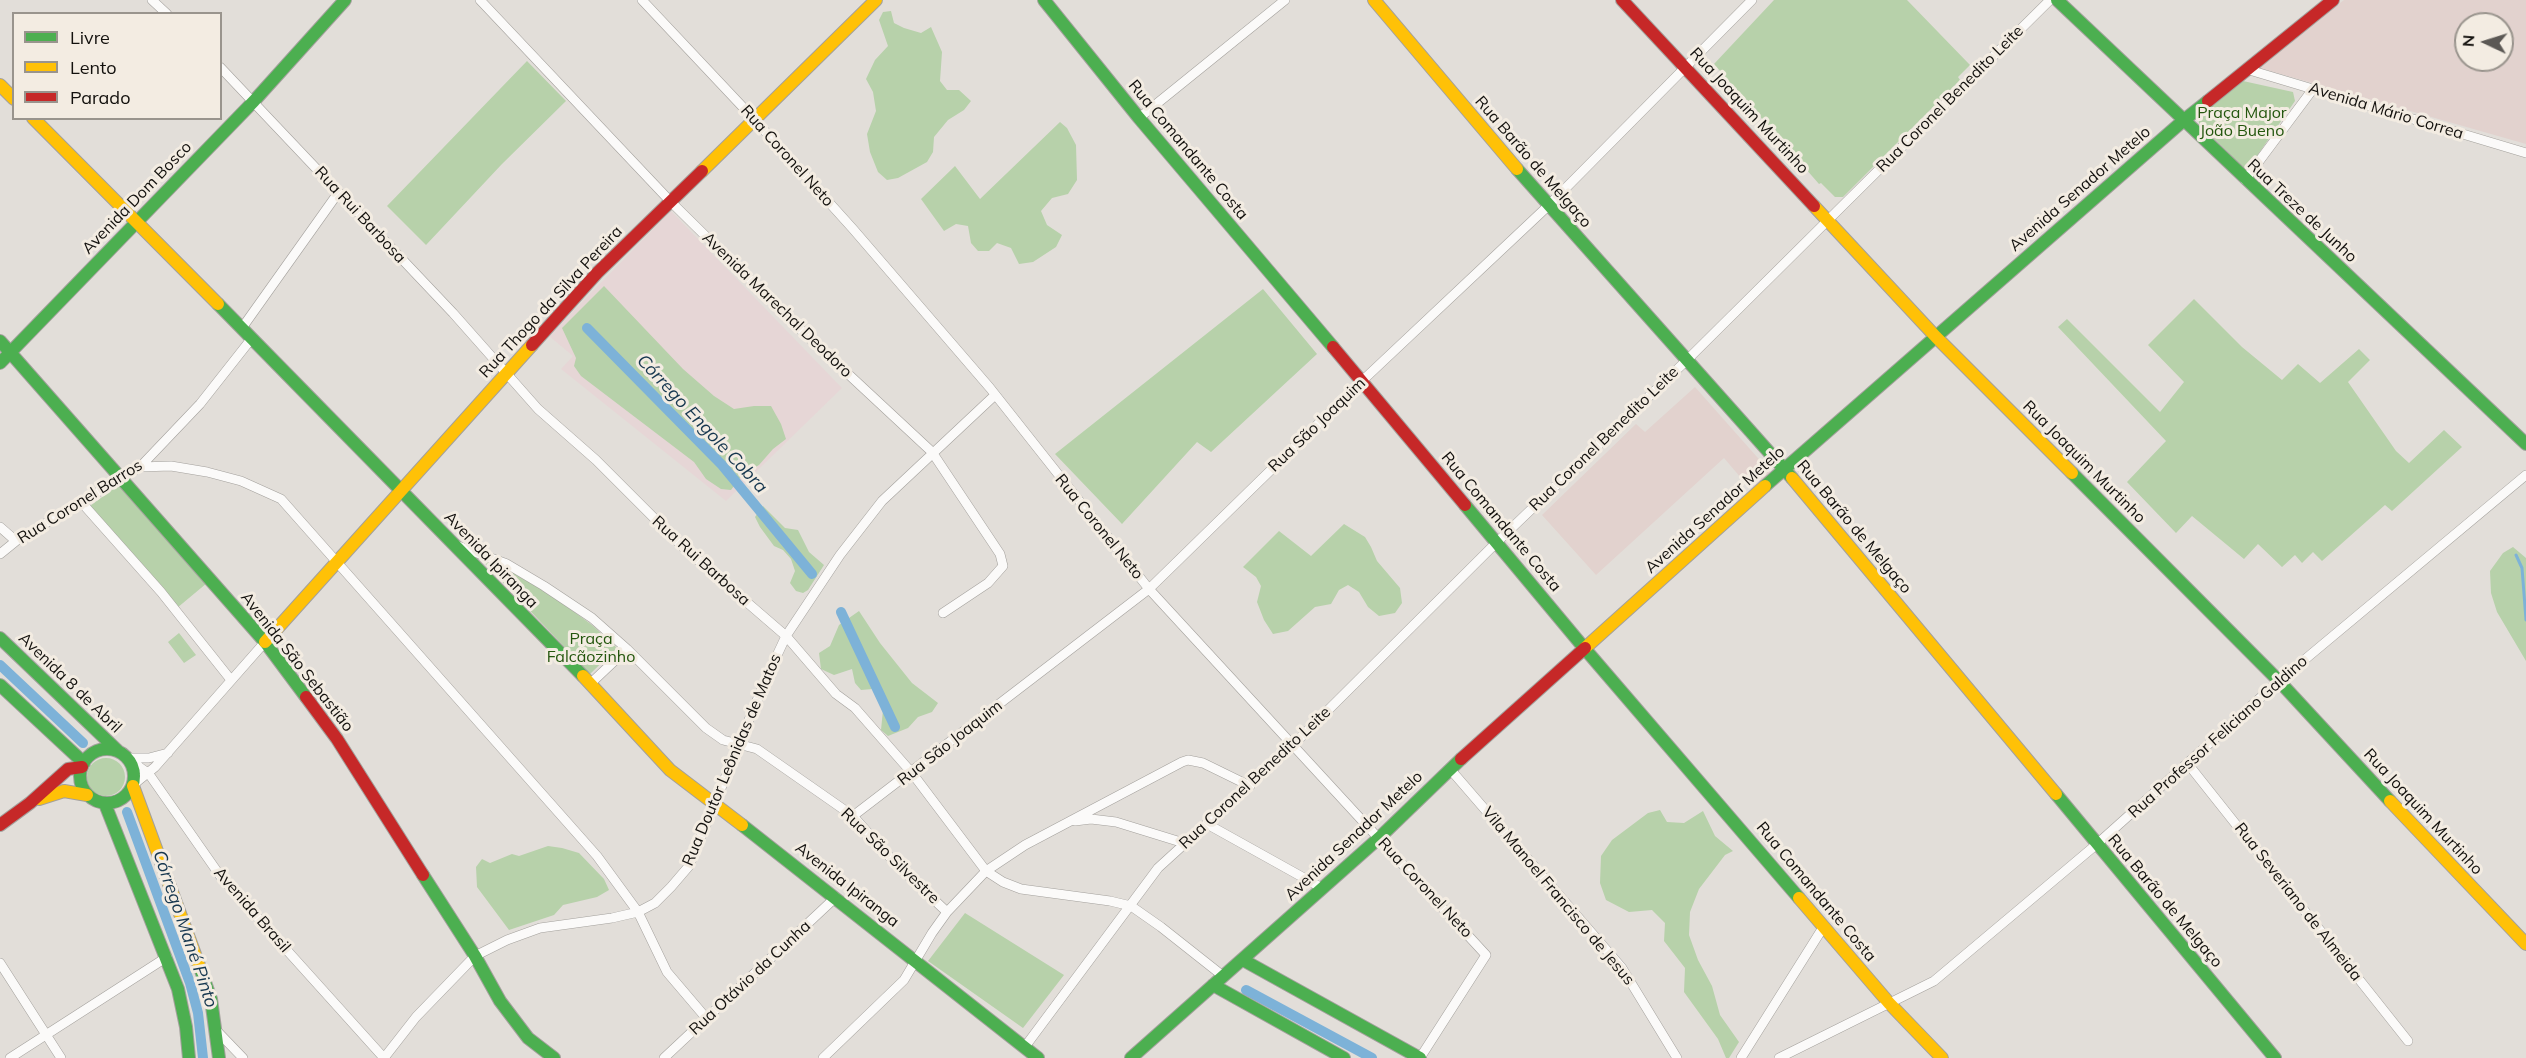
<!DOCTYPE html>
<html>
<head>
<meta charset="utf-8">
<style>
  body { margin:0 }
  #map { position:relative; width:2526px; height:1058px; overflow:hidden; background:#e2ded9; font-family:Mulish,sans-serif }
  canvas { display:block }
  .legend { position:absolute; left:12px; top:12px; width:210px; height:108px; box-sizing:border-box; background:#f3ece2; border:2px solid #99948d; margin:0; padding:8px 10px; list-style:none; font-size:18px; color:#12100d }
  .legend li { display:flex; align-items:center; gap:12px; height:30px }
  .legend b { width:30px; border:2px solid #99948d }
  .north { position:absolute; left:2454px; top:12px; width:60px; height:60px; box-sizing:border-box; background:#f3ece2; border:2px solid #99948d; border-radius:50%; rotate:274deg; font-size:16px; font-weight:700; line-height:24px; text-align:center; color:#12100d }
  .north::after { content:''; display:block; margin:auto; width:21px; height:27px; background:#5b5854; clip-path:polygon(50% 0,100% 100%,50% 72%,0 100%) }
</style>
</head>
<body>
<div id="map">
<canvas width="2526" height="1058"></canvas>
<ul class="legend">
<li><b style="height:8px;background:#4caf50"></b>Livre</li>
<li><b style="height:8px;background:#ffc107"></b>Lento</li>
<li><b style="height:8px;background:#c62828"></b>Parado</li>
</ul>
<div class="north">N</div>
</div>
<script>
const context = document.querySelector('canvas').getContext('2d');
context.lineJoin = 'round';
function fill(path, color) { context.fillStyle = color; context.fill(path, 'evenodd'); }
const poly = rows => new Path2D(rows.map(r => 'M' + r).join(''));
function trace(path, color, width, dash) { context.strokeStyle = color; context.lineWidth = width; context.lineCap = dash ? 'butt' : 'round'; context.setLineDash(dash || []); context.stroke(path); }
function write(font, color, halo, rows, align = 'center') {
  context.font = font + ' Mulish,sans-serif'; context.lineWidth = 6; context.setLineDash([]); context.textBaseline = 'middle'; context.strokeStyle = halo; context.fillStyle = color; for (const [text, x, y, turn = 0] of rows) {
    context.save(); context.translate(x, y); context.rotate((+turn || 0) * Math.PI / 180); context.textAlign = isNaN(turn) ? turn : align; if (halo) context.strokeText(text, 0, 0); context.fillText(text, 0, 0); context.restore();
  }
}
fill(poly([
  [2344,0,2526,0,2526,144,2256,67],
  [2466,24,2502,24,2502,60,2466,60],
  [1695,387,1773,475,1753,492,1724,458,1596,575,1542,515,1636,424,1645,432]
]), '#e2d2ce');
fill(poly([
  [671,211,842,388,726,501,561,369,573,356,549,336]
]), '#e6d6d6');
fill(poly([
  [1774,0,1907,0,1970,65,1958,77,1960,80,1843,197,1835,197,1821,183,1819,184,1714,64],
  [891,11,894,23,904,28,921,33,931,27,942,52,940,81,947,90,959,90,971,101,964,110,948,120,934,137,933,152,927,162,898,178,887,180,878,172,870,152,867,134,876,111,873,92,866,79,875,60,888,46,879,20,883,12],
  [527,61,566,101,502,164,426,245,387,206],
  [2243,81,2293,92,2295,101,2250,166,2244,168,2199,124,2199,117],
  [1060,122,1067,128,1076,145,1077,180,1068,194,1052,198,1041,211,1047,225,1062,235,1056,247,1033,262,1019,264,1011,248,997,243,989,251,978,251,971,243,968,226,956,224,944,231,921,199,955,166,980,199],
  [604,286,683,369,714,396,734,409,754,406,771,406,781,424,786,439,773,449,759,465,742,475,731,490,721,489,706,479,694,462,581,376,574,366,576,358,562,328],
  [1263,289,1317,354,1211,452,1197,442,1122,524,1055,454],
  [2194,299,2242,347,2282,380,2298,364,2320,383,2359,349,2370,360,2348,382,2396,451,2409,463,2444,430,2462,447,2392,511,2385,505,2322,561,2313,552,2302,563,2295,555,2282,567,2258,544,2244,559,2192,516,2176,533,2127,482,2166,441,2058,327,2067,319,2160,412,2184,382,2148,345],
  [120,484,207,583,177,608,90,506],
  [763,506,785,528,798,530,809,552,824,565,808,590,803,593,796,591,790,583,795,571,791,559,783,550,774,546,760,527,755,517],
  [1344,524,1365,537,1371,547,1377,561,1400,588,1402,603,1395,613,1379,616,1368,607,1359,592,1348,585,1339,590,1331,604,1315,607,1288,631,1273,634,1264,620,1257,602,1261,586,1256,577,1243,567,1279,531,1311,556],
  [2513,547,2526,558,2526,661,2497,612,2491,593,2490,571,2503,553],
  [481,559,500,565,554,597,592,625,617,648,590,674],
  [859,611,880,643,912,683,938,703,932,712,918,717,908,728,888,736,881,730,883,710,873,689,861,690,855,683,852,669,834,675,821,669,819,653,830,646,839,625],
  [179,633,196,655,184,663,168,642],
  '87 777a19 19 0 1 1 38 0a19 19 0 1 1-38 0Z',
  [1660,810,1667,822,1684,823,1703,811,1715,836,1733,851,1725,855,1699,889,1690,912,1689,935,1698,960,1712,986,1720,1015,1739,1042,1729,1058,1726,1058,1718,1039,1684,992,1685,968,1664,941,1665,923,1652,910,1629,912,1606,900,1600,883,1601,856,1612,840,1648,813],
  [548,846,562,848,579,853,604,879,609,890,597,897,563,905,554,915,509,930,477,887,476,867,482,859,490,863,512,854,519,856],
  [965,913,1064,975,1023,1028,928,961]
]), '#b7d1aa');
trace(poly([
  [2516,555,2522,568,2526,620]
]), '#7db2d8', 3);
trace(poly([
  [587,328,722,465,812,574],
  [841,612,895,727],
  [0,665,83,743],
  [127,812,190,983,198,1013,203,1058],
  [1246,990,1372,1058]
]), '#7db2d8', 10);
const street = poly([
  [152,0,167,14],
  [480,0,670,201,803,332,932,452,1000,554,1003,566,988,583,943,613],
  [642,0,754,119,853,229,990,388,1149,589,1486,955,1420,1058],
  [220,67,453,313,538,409,596,460,684,548,786,636,836,694,855,708,912,773,986,871,1003,882,1021,889,1110,901,1131,906,1161,927,1223,976],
  [2246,69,2526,153],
  [1139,118,1285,0],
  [2245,180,2313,89],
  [242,328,338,193],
  [140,467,171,466,207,472,241,481,281,499,597,856,638,912,667,972,707,1019],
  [82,503,161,592,231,680],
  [0,527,16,541],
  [453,544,507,564,544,586,592,618,627,649,706,728,723,740,757,749,853,816,896,864,947,912],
  [0,554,16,541,140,467,200,404,252,338],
  [590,684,627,649],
  [127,758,149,774,221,877,384,1058,416,1017,475,956,507,940,540,928,612,918,638,912,655,903,671,887,689,866,765,681,786,636,840,555,882,501,994,396],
  [129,758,149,758,168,753],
  [2188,764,2408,1041],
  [1450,769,1622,968,1677,1058],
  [134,784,155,767,265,642],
  [853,816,1149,589,1362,381,1548,206,1752,0],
  [1075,821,1091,819,1116,822,1184,843],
  [1207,824,1322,888],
  [0,963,61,1058],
  [217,1031,243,1058],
  [1024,1048,1158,868,1293,745,1494,545,1688,359,2050,0],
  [10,1058,167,957],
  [664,1058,836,897],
  [823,1058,904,980,932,933,947,912,986,871,1025,845,1182,762,1188,760,1203,763,1250,786],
  [1741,1058,1824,926],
  [1779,1058,1934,981,2097,844,2279,681,2526,475]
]);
const fast = poly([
  [1044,0,1139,118,1333,347],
  [2208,101,2184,120,2526,444],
  [1517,169,1792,478],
  [218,304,583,676],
  [0,341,265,642,306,697],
  [0,363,254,101,345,0],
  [2072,473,2279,681,2390,801],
  [1765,486,2184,120,2057,0],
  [1465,505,1585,649,1799,898],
  [0,638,118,751],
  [0,685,84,763],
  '80 776a27 27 0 1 1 54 0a27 27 0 1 1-54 0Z',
  [2056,794,2275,1058],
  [105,804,178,989,186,1027,189,1058],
  [742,825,1038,1058],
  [423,875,475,956,500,1001,528,1038,554,1058],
  [1243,960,1420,1058],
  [200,968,211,999,219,1058],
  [1213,985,1344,1058],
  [1131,1058,1379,838,1461,759]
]);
const slow = poly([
  [1374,0,1517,169],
  [0,85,14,99],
  [33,118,218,304],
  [702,171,876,0],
  [1814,206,1936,337,2072,473],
  [1792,478,2056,794],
  [265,642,532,345],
  [1585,648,1765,486],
  [583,676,670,770,742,825],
  [133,786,200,968],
  [39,799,64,791,87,795],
  [2390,801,2526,944],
  [1799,898,1889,1003,1942,1058]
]);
const jam = poly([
  [1622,0,1814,206],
  [2208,101,2333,0],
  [532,345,597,273,702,171],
  [1333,347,1465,505],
  [306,697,337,739,423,875],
  [1461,759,1585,648],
  [0,825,30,803,68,769,82,767]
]);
trace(street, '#a3a09c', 10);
trace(fast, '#a3a09c', 14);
trace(slow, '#a3a09c', 14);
trace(jam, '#a3a09c', 14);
trace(street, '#fbfaf9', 9);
trace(fast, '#4caf50', 12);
trace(slow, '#ffc107', 12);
trace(jam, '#c62828', 12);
write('16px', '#12100d', '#f3ece2', [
  ["Rua Coronel Benedito Leite",1950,99,-45],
  ["Rua Joaquim Murtinho",1749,111,47],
  ["Avenida Mário Correa",2386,111,17],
  ["Rua Comandante Costa",1188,150,50],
  ["Rua Coronel Neto",787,156,48],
  ["Rua Barão de Melgaço",1533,162,49],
  ["Avenida Senador Metelo",2080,189,-41],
  ["Avenida Dom Bosco",137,198,-46],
  ["Rua Treze de Junho",2302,211,43],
  ["Rua Rui Barbosa",360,215,47],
  ["Rua Thogo da Silva Pereira",551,302,-47],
  ["Avenida Marechal Deodoro",777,305,44],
  ["Rua São Joaquim",1317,425,-44],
  ["Rua Coronel Benedito Leite",1604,439,-44],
  ["Rua Joaquim Murtinho",2084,462,45],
  ["Rua Coronel Barros",80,502,-32],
  ["Avenida Senador Metelo",1715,510,-42],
  ["Rua Comandante Costa",1501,522,50],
  ["Rua Coronel Neto",1099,527,51],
  ["Rua Barão de Melgaço",1854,527,50],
  ["Avenida Ipiranga",491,560,46],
  ["Rua Rui Barbosa",701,561,42],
  ["Avenida São Sebastião",297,662,52],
  ["Avenida 8 de Abril",70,683,44],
  ["Rua Professor Feliciano Galdino",2218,737,-42],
  ["Rua São Joaquim",950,743,-38],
  ["Rua Doutor Leônidas de Matos",732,760,-67],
  ["Rua Coronel Benedito Leite",1255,778,-43],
  ["Rua Joaquim Murtinho",2423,812,47],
  ["Avenida Senador Metelo",1354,836,-43],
  ["Rua São Silvestre",890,856,44],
  ["Avenida Ipiranga",847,885,38],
  ["Rua Coronel Neto",1425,888,47],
  ["Rua Comandante Costa",1816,892,50],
  ["Vila Manoel Francisco de Jesus",1558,896,50],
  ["Rua Barão de Melgaço",2165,901,50],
  ["Rua Severiano de Almeida",2298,902,52],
  ["Avenida Brasil",252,910,49],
  ["Rua Otávio da Cunha",750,978,-43]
]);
write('16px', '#23560d', '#f3ece2', [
  ["Praça Major",2242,113],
  ["João Bueno",2242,131],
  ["Praça",591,639],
  ["Falcãozinho",591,657]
]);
write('italic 18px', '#16374f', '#f3ece2', [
  ["Córrego Engole Cobra",702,424,47],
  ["Córrego Mané Pinto",185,929,71]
]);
</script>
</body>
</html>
